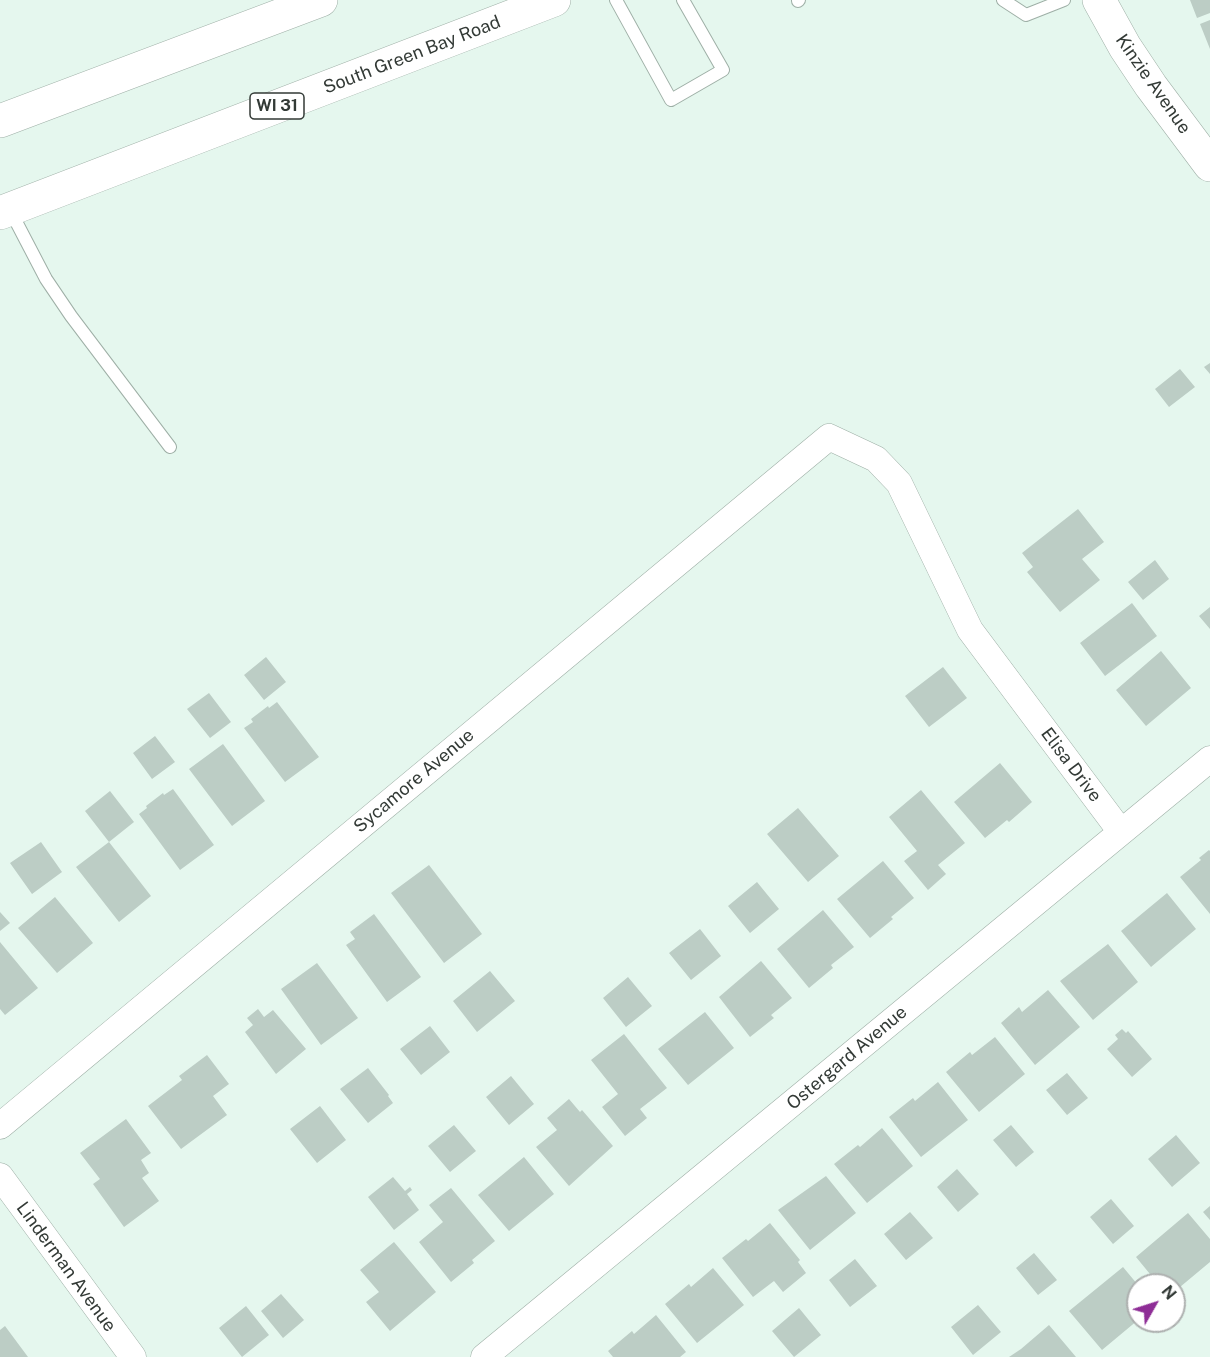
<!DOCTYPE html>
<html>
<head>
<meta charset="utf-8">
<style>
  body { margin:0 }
  #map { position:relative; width:1210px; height:1357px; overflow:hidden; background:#e5f7ee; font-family:"Public Sans",sans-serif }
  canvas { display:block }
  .north { position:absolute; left:1126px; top:1273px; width:60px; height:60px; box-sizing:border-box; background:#fff; border:2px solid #adb0af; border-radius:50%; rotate:51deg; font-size:16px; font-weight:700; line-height:24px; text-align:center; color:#333a36 }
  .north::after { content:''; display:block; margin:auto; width:21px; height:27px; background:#8e2d96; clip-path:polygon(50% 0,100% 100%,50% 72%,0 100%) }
</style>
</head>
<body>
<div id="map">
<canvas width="1210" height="1357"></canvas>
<div class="north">N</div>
</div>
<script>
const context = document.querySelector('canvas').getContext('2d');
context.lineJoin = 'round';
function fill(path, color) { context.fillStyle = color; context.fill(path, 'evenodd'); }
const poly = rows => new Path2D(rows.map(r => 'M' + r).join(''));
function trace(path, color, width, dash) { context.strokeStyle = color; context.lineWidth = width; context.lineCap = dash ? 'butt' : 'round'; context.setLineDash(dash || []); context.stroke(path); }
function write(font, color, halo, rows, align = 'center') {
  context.font = font + ' "Public Sans",sans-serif'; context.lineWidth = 4.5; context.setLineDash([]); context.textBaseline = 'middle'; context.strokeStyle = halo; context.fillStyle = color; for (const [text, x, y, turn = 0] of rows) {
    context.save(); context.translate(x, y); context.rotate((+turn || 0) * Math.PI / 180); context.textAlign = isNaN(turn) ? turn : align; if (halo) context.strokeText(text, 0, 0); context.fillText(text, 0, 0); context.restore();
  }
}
fill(poly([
  [1190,0,1210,0,1210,13,1197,18],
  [1210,20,1210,49,1200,24],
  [1210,363,1210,374,1204,367],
  [1180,369,1195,387,1169,407,1155,389],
  [1078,509,1104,542,1082,559,1100,580,1060,612,1027,572,1033,567,1022,553],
  [1155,560,1169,579,1143,600,1128,582],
  [1132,603,1157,636,1105,676,1080,643],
  [1210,607,1210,629,1199,616],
  [1161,651,1191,688,1146,726,1116,690],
  [266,657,286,682,264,700,244,675],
  [943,667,967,698,929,727,905,696],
  [209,693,231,722,210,738,187,709],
  [277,702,319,757,285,782,244,728,253,722,251,719,268,706,269,708],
  [155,736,175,762,152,779,133,753],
  [223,744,265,801,232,826,189,769],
  [1000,763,1032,802,1009,822,1007,820,985,838,954,802],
  [173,789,214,845,180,870,139,814,147,808,146,806,163,793,164,795],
  [921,790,965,843,938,865,946,874,928,890,904,861,917,851,889,817],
  [110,791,134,822,109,842,85,811],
  [798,808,839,856,808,882,767,834],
  [41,842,62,872,32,894,10,863],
  [109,842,151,896,119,922,76,867],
  [1209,850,1210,851,1210,914,1180,877,1201,860,1199,858],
  [883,861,914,898,891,917,893,919,870,938,837,899],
  [429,865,482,934,444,963,391,893],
  [757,882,779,909,750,933,728,906],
  [1167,893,1196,929,1151,967,1121,931],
  [55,897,93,943,57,973,18,928],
  [823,910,854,947,831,965,833,968,809,988,777,949],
  [0,912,10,923,0,931],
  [374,914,421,977,387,1002,346,945,355,939,350,932],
  [700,929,721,956,691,980,669,953],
  [0,942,38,988,5,1015,0,1009],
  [1108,944,1138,982,1093,1020,1060,981],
  [761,961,792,998,771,1015,774,1018,750,1037,719,997],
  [317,963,358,1018,321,1045,281,989],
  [490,971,515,1001,477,1032,453,1001],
  [628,977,652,1006,626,1027,603,998],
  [1048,990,1080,1027,1035,1065,1001,1023,1019,1007,1022,1012],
  [258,1009,264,1017,273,1010,306,1049,276,1074,245,1032,253,1025,247,1018],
  [705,1012,734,1048,688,1085,658,1049],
  [430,1026,450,1052,421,1075,400,1049],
  [1122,1029,1126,1033,1128,1031,1152,1059,1132,1077,1107,1049,1118,1039,1115,1035],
  [624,1034,667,1088,640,1109,647,1118,625,1136,602,1107,618,1094,591,1060],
  [995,1037,1025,1074,979,1112,946,1072,970,1052,972,1055],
  [207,1055,229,1084,213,1096,227,1115,181,1149,148,1106,182,1080,179,1076],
  [368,1068,389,1095,388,1096,393,1103,368,1123,340,1089],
  [1067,1073,1088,1098,1067,1115,1046,1090],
  [511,1076,534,1104,509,1125,486,1097],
  [938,1082,968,1120,921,1157,889,1117,913,1098,915,1101],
  [569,1099,580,1112,582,1110,613,1146,569,1186,536,1147,557,1130,547,1118],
  [320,1106,346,1140,317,1163,290,1129],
  [126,1119,151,1153,141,1160,149,1173,142,1178,159,1201,124,1227,93,1184,100,1179,80,1153],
  [454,1125,476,1151,450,1172,428,1146],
  [1011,1125,1034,1152,1016,1167,993,1140],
  [882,1128,913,1166,867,1203,834,1164,858,1145,860,1147],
  [1176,1135,1200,1163,1172,1187,1148,1159],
  [524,1157,554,1194,509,1231,478,1195],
  [957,1169,979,1194,958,1212,937,1187],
  [826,1176,856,1213,810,1250,778,1210],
  [393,1177,405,1191,410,1187,412,1190,407,1194,419,1210,394,1230,368,1197],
  [451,1188,495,1241,472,1260,474,1263,451,1282,419,1242,443,1222,429,1205],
  [1111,1199,1134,1226,1113,1244,1090,1217],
  [1210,1206,1210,1220,1203,1212],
  [910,1212,933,1238,906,1260,884,1234],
  [1188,1213,1210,1239,1210,1262,1174,1292,1174,1285,1159,1285,1136,1257],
  [770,1223,800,1260,798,1262,806,1273,783,1292,774,1281,753,1297,722,1258,746,1239,748,1241],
  [394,1242,436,1292,390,1331,366,1302,379,1292,360,1270],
  [1034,1253,1057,1280,1038,1295,1016,1268],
  [855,1259,877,1286,850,1307,829,1280],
  [1123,1267,1138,1285,1138,1320,1102,1350,1069,1311],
  [713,1268,744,1305,697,1343,665,1304,689,1284,691,1287],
  [281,1294,304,1320,283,1338,261,1311],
  [978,1305,1001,1332,973,1355,951,1327],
  [246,1306,269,1335,242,1357,219,1328],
  [799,1308,821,1335,794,1357,772,1331],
  [656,1315,686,1352,680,1357,613,1357,608,1351,632,1331,634,1334],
  [1049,1325,1076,1357,1009,1357,1021,1349],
  [5,1326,28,1357,0,1357,0,1330]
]), '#bccdc5');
const lane = poly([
  [616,0,671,100,723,70,683,0],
  [1003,0,1026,15,1064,0],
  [798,1,799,0],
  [10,210,46,279,71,316,170,447]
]);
const street = poly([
  [0,1126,829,437,876,459,899,483,970,630,1121,832],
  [0,1176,133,1357],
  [484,1357,1210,759]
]);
const secondary = poly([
  [1099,0,1125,47,1151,86,1210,165]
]);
const primary = poly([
  [0,121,321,0],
  [0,213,554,0]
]);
trace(lane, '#9eafa6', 14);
trace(street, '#9eafa6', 27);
trace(secondary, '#9eafa6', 34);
trace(primary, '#9eafa6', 34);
trace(lane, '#fff', 12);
trace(street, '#fff', 26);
trace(secondary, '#fff', 33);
trace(primary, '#fff', 33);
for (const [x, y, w] of [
  [277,106,54]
]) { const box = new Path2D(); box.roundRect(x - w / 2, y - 13, w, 26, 4.5); context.fillStyle = '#fff'; context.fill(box); trace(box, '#333a36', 1.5); }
write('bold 16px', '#333a36', null, [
  ["WI 31",277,106]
]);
write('18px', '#333a36', '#fff', [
  ["South Green Bay Road",412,55,-21],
  ["Kinzie Avenue",1153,84,55],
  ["Elisa Drive",1071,765,53],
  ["Sycamore Avenue",414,781,-40],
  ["Ostergard Avenue",847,1058,-40],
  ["Linderman Avenue",66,1267,54]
]);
</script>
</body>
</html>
